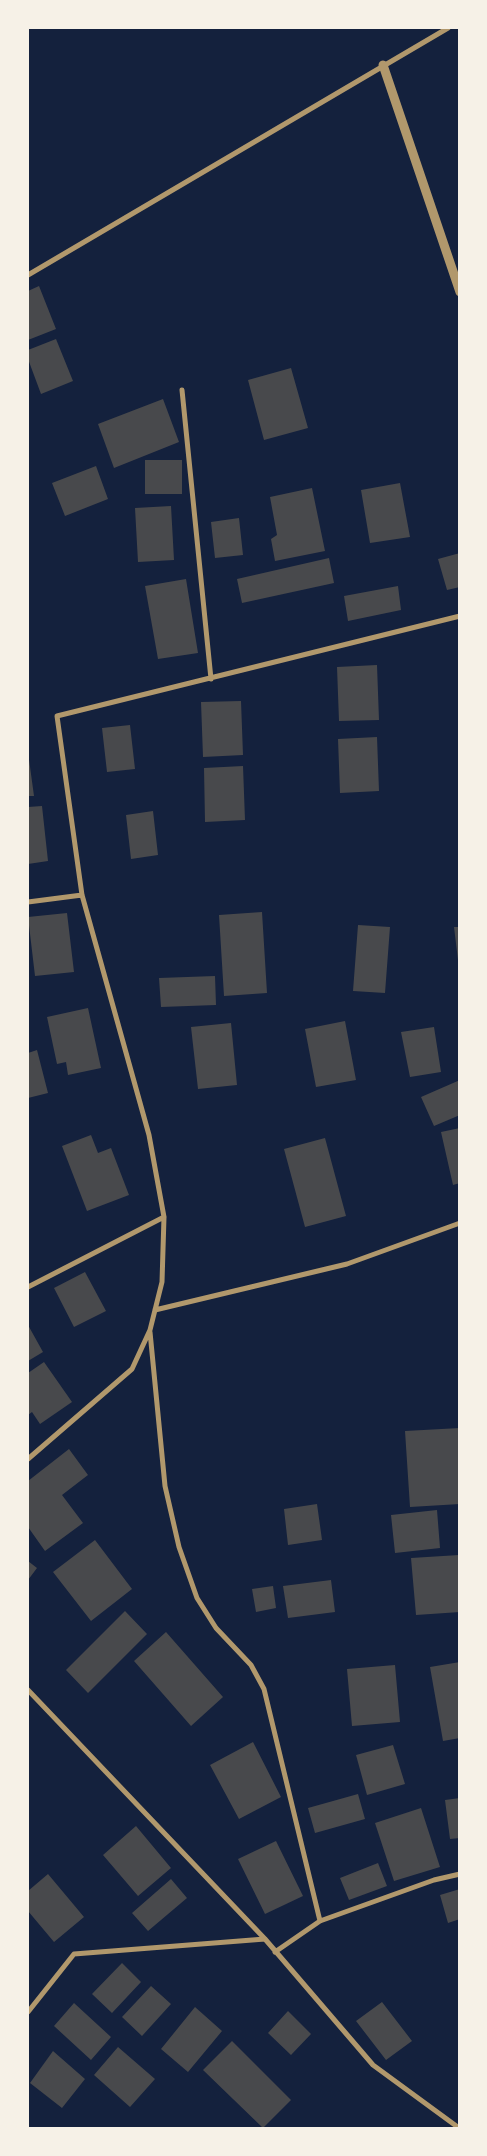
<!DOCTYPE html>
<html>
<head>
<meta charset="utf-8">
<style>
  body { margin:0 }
  #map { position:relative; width:487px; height:2156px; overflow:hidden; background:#14213d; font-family:Spectral,serif }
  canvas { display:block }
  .frame { position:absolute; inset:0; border:29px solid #f6f1e7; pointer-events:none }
</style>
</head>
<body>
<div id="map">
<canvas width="487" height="2156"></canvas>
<div class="frame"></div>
</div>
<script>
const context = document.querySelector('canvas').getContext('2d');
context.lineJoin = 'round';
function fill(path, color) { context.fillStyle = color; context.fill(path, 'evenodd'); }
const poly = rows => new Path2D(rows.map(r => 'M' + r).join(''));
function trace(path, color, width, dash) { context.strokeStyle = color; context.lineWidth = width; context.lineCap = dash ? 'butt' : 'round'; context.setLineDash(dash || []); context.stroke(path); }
fill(poly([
  [39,286,56,329,28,340,28,291],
  [56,339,73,381,41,394,28,359,28,350],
  [291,368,308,428,264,440,248,380],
  [163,399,179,442,114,468,98,424],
  [145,460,182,460,182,494,145,494],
  [96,466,108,499,65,516,52,483],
  [400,483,410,537,370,543,361,490],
  [312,488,325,551,275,561,271,539,277,535,270,497],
  [171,506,174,560,138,562,135,508],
  [239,518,243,555,215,558,211,522],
  [460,553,460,587,447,590,438,559],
  [329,558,334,583,242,603,237,579],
  [186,579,198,653,158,659,145,586],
  [398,586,401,610,348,621,344,596],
  [377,665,379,720,339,721,337,667],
  [241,701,243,755,203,757,201,702],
  [130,725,135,769,107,772,102,728],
  [377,737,379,791,340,793,338,739],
  [28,752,34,796,28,796],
  [243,766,245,820,205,822,204,768],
  [42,806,48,861,28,864,28,807],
  [153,811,158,855,131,859,126,815],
  [262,912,267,993,224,996,219,915],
  [67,913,74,972,35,976,28,917],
  [358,925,390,927,385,993,353,991],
  [454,927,460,927,460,960,458,960],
  [215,976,216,1005,161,1007,159,978],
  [88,1008,101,1068,68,1075,66,1062,57,1064,47,1017],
  [345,1021,356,1080,316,1087,305,1029],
  [231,1023,237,1085,198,1089,191,1027],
  [434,1027,441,1072,410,1077,401,1032],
  [37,1050,48,1093,28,1098,28,1053],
  [460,1080,460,1115,434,1126,421,1097],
  [460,1128,460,1183,453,1185,441,1132],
  [91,1135,98,1153,111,1148,129,1195,87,1211,62,1146],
  [325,1138,346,1216,305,1227,284,1149],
  [85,1272,106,1311,74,1327,54,1288],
  [28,1325,43,1352,28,1361],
  [44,1362,72,1402,40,1424,32,1412,28,1415,28,1373],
  [460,1428,460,1504,410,1507,405,1431],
  [69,1449,88,1475,62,1495,83,1523,45,1551,28,1527,28,1481],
  [317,1504,322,1540,288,1545,284,1509],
  [437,1510,440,1548,395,1553,391,1515],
  [95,1540,132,1589,91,1621,53,1572],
  [459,1555,460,1612,416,1615,411,1558],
  [28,1561,37,1568,28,1580],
  [331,1580,335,1612,288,1618,283,1586],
  [273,1586,276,1608,256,1612,252,1589],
  [125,1611,147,1634,88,1693,66,1670],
  [166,1632,223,1697,191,1726,134,1661],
  [460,1662,460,1738,443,1741,430,1667],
  [395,1665,400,1722,352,1726,347,1669],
  [253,1742,281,1797,239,1819,210,1765],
  [393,1745,405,1784,367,1795,356,1755],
  [358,1794,365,1819,315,1833,308,1808],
  [460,1798,460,1838,450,1839,445,1800],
  [421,1808,440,1867,394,1881,375,1823],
  [136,1826,171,1868,138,1896,103,1855],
  [276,1841,303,1896,265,1914,238,1859],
  [378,1863,387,1886,349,1900,340,1878],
  [48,1874,84,1917,54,1942,28,1911,28,1891],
  [171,1879,187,1898,148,1931,132,1913],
  [460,1889,460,1919,448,1923,440,1895],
  [122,1963,141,1982,112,2013,92,1994],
  [151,1986,171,2004,142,2036,122,2017],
  [382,2002,412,2041,386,2060,356,2021],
  [74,2003,111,2037,91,2060,54,2026],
  [195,2007,222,2031,188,2072,161,2049],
  [288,2011,311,2034,291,2055,268,2033],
  [232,2041,291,2100,263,2128,203,2070],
  [118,2047,155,2079,130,2107,94,2075],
  [53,2051,85,2079,62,2108,30,2083]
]), '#48494c');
trace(poly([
  [28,275,448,28],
  [182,390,211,679],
  [28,902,82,895],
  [28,1287,164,1217],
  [155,1310,347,1264,460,1223],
  [150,1332,165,1486,179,1547,197,1598,216,1628,251,1665,264,1689,320,1921],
  [28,1459,132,1369,150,1330,162,1282,164,1217,149,1135,82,895,57,716,460,616],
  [28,1690,265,1939,373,2065,459,2128],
  [275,1952,320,1921,434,1880,460,1874],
  [28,2012,74,1954,265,1939]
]), '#b1986c', 5);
trace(poly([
  [383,65,460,292]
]), '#b1986c', 9);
</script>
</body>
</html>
